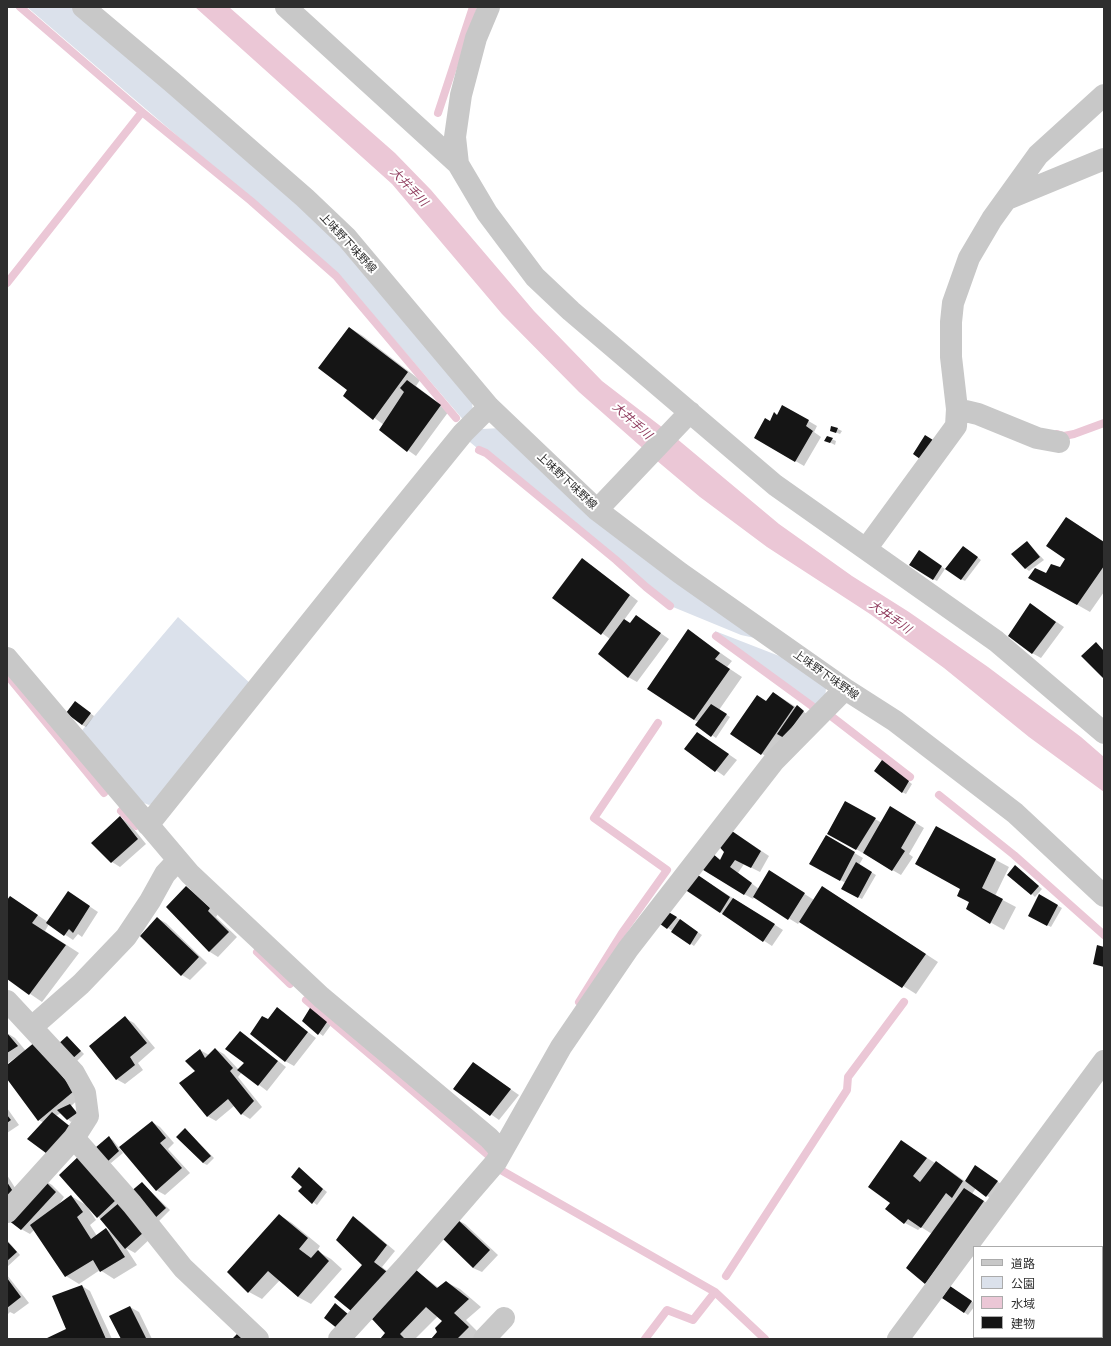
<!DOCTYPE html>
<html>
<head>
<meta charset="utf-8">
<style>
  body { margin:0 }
  #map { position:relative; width:1111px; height:1346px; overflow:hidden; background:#fff; font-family:"Asap Condensed","Noto Sans JP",sans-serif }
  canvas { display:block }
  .frame { position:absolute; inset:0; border:8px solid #2e2e2e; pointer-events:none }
  .legend { position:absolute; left:973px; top:1246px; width:130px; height:92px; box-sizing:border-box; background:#fff; border:1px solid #ababab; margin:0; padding:5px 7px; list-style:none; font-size:12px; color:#2e2e2e }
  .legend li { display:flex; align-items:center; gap:8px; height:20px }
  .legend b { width:20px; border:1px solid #ababab }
</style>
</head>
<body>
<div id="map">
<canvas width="1111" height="1346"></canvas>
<div class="frame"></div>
<ul class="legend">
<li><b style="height:5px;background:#c8c8c8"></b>道路</li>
<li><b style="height:11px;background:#dbe1eb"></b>公園</li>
<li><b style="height:11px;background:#ebc7d6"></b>水域</li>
<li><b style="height:11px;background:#151515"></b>建物</li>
</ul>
</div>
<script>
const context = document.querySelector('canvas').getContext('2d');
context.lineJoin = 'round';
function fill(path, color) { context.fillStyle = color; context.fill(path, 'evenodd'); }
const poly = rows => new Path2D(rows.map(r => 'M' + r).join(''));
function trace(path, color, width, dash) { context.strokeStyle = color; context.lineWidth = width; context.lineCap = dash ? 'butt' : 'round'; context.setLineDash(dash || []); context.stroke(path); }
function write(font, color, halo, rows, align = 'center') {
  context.font = font + ' "Asap Condensed","Noto Sans JP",sans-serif'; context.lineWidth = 4; context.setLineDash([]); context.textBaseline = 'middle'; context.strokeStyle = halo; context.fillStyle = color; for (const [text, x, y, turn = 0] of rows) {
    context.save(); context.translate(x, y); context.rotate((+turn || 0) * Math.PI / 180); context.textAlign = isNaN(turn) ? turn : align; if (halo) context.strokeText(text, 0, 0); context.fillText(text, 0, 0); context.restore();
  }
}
fill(poly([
  [27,7,74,7,340,241,472,401,473,412,466,423,337,273],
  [501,428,764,640,741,635,673,607,517,475,485,450,477,448,464,437,482,429],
  [178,617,252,685,158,801,149,805,139,801,78,735],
  [715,631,805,666,826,688,825,701,820,710,715,633]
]), '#dbe1eb');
fill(poly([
  [195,7,229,7,395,153,431,190,534,311,602,381,676,438,779,524,852,576,909,612,988,667,1081,737,1104,757,1104,792,1029,737,944,668,870,614,767,547,700,497,656,460,579,392,502,314,392,184]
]), '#ebc7d6');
fill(poly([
  [350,328,363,336,420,380,416,386,449,411,416,456,380,430,384,425,344,395,348,390],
  [783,406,817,426,814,432,821,437,804,466,756,438,778,416],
  [838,429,842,431,840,434,835,432],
  [827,437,836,441,835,445,829,442],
  [1067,518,1104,542,1104,592,1090,612,1030,578,1046,575,1061,569,1066,559],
  [1027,542,1044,560,1029,571,1025,568],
  [967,549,981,560,965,581,961,579],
  [923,554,945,569,937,581,933,579],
  [591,565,638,601,624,620,631,624,636,616,669,639,637,682,628,677,610,639,554,598],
  [1030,604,1064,627,1041,658,1032,653],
  [688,630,732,661,727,667,742,677,719,710,730,717,716,738,697,725,699,722,694,720],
  [774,693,807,714,770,759,732,734,767,702],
  [79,705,94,716,86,727,82,725],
  [698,733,737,760,724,776,686,749],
  [886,764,912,784,906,794,902,792],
  [845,802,882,823,891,808,924,828,909,854,913,857,901,875,828,833],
  [121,818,129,823,146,844,120,867,112,862],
  [936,828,1009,867,995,896,1016,907,1004,930,967,909,970,903,958,896,961,889],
  [730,830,769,856,760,872,744,864,738,873,759,889,778,877,814,900,835,895,938,962,916,994,800,921,798,924,754,897,753,899,744,894,712,854,721,860,725,852],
  [827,837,863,858,859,865,876,875,862,899,843,889,846,883,819,869],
  [1019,869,1042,889,1035,897,1032,894],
  [695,874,783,930,772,946,720,912],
  [186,887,195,892,218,914,216,917,237,937,218,957,210,952,167,907],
  [68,892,98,912,82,937,78,934,73,940,49,924,45,931,79,953,42,1002,7,978,7,902,10,897,48,922],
  [1040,896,1062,908,1051,927,1029,916],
  [670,913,702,935,694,946,658,921],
  [157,918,166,923,207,963,190,980,182,975,141,936],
  [277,1009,316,1038,294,1066,285,1061,268,1021],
  [314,1012,331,1025,323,1036,303,1021],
  [125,1018,134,1023,155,1048,138,1063,143,1070,125,1084,116,1079],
  [240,1032,286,1067,267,1091,242,1072,238,1077,262,1107,250,1119,242,1114,234,1106,216,1121,207,1116,196,1072,200,1050,209,1055,215,1049,224,1054,239,1070,245,1062],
  [7,1033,15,1038,26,1051,35,1044,82,1096,71,1106,80,1115,71,1122,61,1113,44,1123,39,1120,7,1077],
  [18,1056,18,1057,9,1065,8,1063],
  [67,1037,84,1054,76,1062],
  [473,1063,519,1095,499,1120,454,1088],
  [7,1108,19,1125,7,1133],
  [152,1122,160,1127,174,1143,168,1149,190,1173,165,1195,156,1190],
  [185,1129,214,1158,207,1165,203,1163],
  [109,1138,113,1140,123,1153,111,1163,107,1161],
  [902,1142,935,1163,949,1170,966,1182,976,1166,1001,1184,990,1198,976,1188,972,1194,992,1206,934,1288,925,1283,932,1234,921,1227,918,1230,905,1223,892,1203],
  [81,1155,152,1237,135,1253,126,1248,137,1265,114,1279,100,1270,79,1284,66,1276,34,1230,30,1234,21,1229,44,1180,52,1185,64,1197,58,1206,71,1196,86,1205,96,1220,90,1225,97,1236,106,1229,113,1233,60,1175],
  [299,1168,327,1192,317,1205,299,1191,304,1187],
  [7,1175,22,1199,7,1215],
  [142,1183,170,1210,159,1221,155,1219],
  [279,1215,292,1223,320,1246,317,1251,331,1259,342,1269,311,1304,298,1297,280,1280,262,1299,249,1292],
  [354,1218,362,1223,395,1251,382,1267,399,1280,364,1265],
  [456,1219,465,1224,498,1255,482,1272,473,1268],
  [7,1240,20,1255,7,1267],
  [415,1270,439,1288,446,1282,460,1289,481,1307,466,1320,481,1335,477,1339,432,1339,438,1332,443,1321,438,1316,415,1339,382,1339,387,1333],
  [7,1275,29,1303,14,1314,10,1312,7,1315],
  [82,1286,90,1291,112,1339,47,1339,68,1330],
  [954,1290,974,1303,974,1307,968,1315,943,1297],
  [130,1307,139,1312,152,1339,122,1339]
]), '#0003');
trace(poly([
  [20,7,142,112,251,201,336,276,456,418],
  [438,113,473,7],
  [7,283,142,112],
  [1057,434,1064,436,1074,434,1104,423],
  [479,450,486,453,616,560,646,587,670,606],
  [716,636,812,706],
  [7,675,104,793],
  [831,716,910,777],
  [939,795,1014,855,1104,935],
  [121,811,136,826],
  [257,952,290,984],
  [306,1000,488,1155],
  [579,1002,622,933,667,870,594,818,658,723],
  [499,1169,715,1292,765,1339],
  [726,1276,847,1090,848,1077,904,1002],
  [645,1339,667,1310,693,1320,715,1292]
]), '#ebc7d6', 8);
fill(poly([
  [349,327,408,372,373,420,343,396,347,390,318,368],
  [407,380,441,405,407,452,379,430,404,392,400,388],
  [782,405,809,420,806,426,813,431,795,462,754,438,765,418,770,421,774,412,777,415],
  [831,426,838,428,836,433,830,431],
  [925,435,933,440,920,459,913,454],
  [827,436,833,438,830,443,824,441],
  [1066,517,1104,542,1104,566,1077,605,1028,578,1035,568,1046,573,1051,564,1060,567,1065,559,1046,546],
  [1027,541,1040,557,1025,569,1011,554],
  [963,546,978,557,961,580,945,569],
  [919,550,942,566,933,580,909,565],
  [582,558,630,595,601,635,552,598],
  [1030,603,1056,622,1032,654,1008,636],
  [636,615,661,633,628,678,598,654,624,619,630,623],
  [688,629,720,653,715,659,730,669,694,720,647,689],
  [1096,642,1104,651,1104,679,1081,656],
  [773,692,794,707,761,755,730,734,757,695,766,701],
  [75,701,91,713,82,725,66,713],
  [711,704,727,714,711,737,695,725],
  [797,705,804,711,784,738,777,734],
  [697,732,729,754,715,772,684,749],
  [882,760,909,781,902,793,874,771],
  [845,801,876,818,856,850,827,834],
  [890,806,916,822,901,848,905,851,892,871,863,853],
  [120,816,138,839,111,863,91,843],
  [936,826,996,859,982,888,1003,899,990,924,966,909,969,902,957,896,960,889,915,864],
  [729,829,761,851,751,868,735,860,730,867,752,883,744,895,700,868,712,853,720,860,724,852,716,843],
  [826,835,855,852,840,881,809,864],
  [856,862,872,872,858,898,841,889],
  [1015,865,1039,886,1031,895,1007,875],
  [769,870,805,893,788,920,753,897],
  [695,873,730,897,720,913,684,889],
  [186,886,210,908,208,911,229,932,209,952,166,907],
  [822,886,926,954,902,988,799,922],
  [68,891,90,906,73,933,69,929,64,936,46,923],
  [1039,894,1058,905,1047,926,1028,916],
  [10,896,38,915,32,923,66,945,29,995,7,979,7,900],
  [733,898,775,924,763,942,722,914],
  [665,910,677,917,667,929,656,921],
  [157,917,199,957,181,976,140,936],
  [680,919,698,932,690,945,671,932],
  [1097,945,1104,947,1104,967,1093,964],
  [277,1007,308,1032,285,1062,250,1034,262,1016,268,1019],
  [310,1008,327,1022,318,1035,302,1021],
  [125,1016,147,1043,130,1057,135,1065,116,1080,89,1046],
  [240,1031,278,1061,258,1086,237,1070,244,1063,225,1049],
  [7,1033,18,1046,7,1053],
  [67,1036,81,1051,71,1060,56,1046],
  [35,1042,74,1091,38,1121,7,1079,7,1065],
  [215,1048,233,1068,230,1071,254,1101,241,1115,228,1099,207,1117,179,1083,195,1071,185,1061,200,1049,205,1058],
  [473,1062,511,1089,490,1116,453,1089],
  [70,1104,77,1113,67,1120,57,1110],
  [52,1112,72,1128,50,1156,27,1139],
  [7,1115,11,1120,7,1123],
  [152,1121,166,1138,160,1143,182,1168,156,1191,119,1147],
  [185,1128,211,1156,203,1163,176,1137],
  [109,1136,119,1151,107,1162,95,1148],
  [901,1140,927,1158,913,1176,920,1182,936,1161,963,1181,952,1198,946,1193,921,1228,908,1219,904,1224,885,1209,890,1203,868,1187],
  [81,1154,117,1199,97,1218,59,1175],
  [975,1165,998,1181,986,1197,965,1181],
  [299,1167,323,1189,312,1204,298,1191,302,1187,291,1177],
  [43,1179,56,1192,21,1230,8,1220],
  [7,1182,14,1193,7,1201],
  [142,1182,166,1208,154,1219,129,1193],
  [964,1188,984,1201,925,1284,906,1268],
  [71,1195,83,1212,77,1217,91,1239,106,1228,125,1257,100,1272,93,1260,65,1277,30,1225],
  [120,1202,144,1232,125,1249,100,1219],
  [279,1214,308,1238,299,1249,311,1258,318,1250,329,1261,298,1297,268,1271,248,1293,227,1272],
  [353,1216,387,1245,374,1262,391,1275,356,1315,334,1297,362,1265,336,1240],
  [456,1218,490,1250,473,1268,440,1236],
  [7,1241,17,1252,7,1261],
  [415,1269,437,1288,446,1281,469,1299,454,1313,469,1327,457,1339,431,1339,437,1332,435,1328,442,1321,426,1307,400,1334,405,1339,380,1339,385,1333,372,1319],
  [7,1278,21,1297,7,1308],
  [82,1285,106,1339,45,1339,66,1329,52,1296],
  [950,1286,972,1301,964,1313,942,1298],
  [335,1303,349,1315,338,1329,324,1318],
  [130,1306,146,1338,144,1339,121,1339,109,1316],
  [237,1334,243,1339,232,1339]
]), '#151515');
trace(poly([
  [83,7,172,82,305,198,347,238,489,407,597,510,680,573,845,689,895,721,1015,813,1104,896],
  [286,7,458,164,487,213,535,277,571,311,775,485,996,641,1104,733],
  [458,164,455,137,461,95,476,38,489,7],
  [1007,199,1104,159],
  [957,409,978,414,1037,438,1059,442],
  [597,510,690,412],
  [866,549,956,426,957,409,951,357,951,322,953,303,969,258,992,219,1038,155,1104,95],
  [7,658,190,874,321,997,489,1138,501,1151],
  [148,825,381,534,463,433,489,407],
  [7,1001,74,1073,85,1093,88,1116,74,1138,7,1212],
  [32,1027,81,984,126,937,150,901,165,874,178,860],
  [74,1138,132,1204,183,1268,258,1339],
  [339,1339,406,1266,496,1162,561,1047,628,949,774,761,845,689],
  [484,1339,504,1318],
  [898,1339,1104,1061]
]), '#c8c8c8', 22);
write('11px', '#2e2e2e', '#fff', [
  ["上味野下味野線",348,243,47],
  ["上味野下味野線",567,481,43],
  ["上味野下味野線",826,675,35]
]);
write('italic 12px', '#903c5e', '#fff', [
  ["大井手川",409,187,46],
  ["大井手川",632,421,42],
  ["大井手川",890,617,35]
]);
</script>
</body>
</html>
